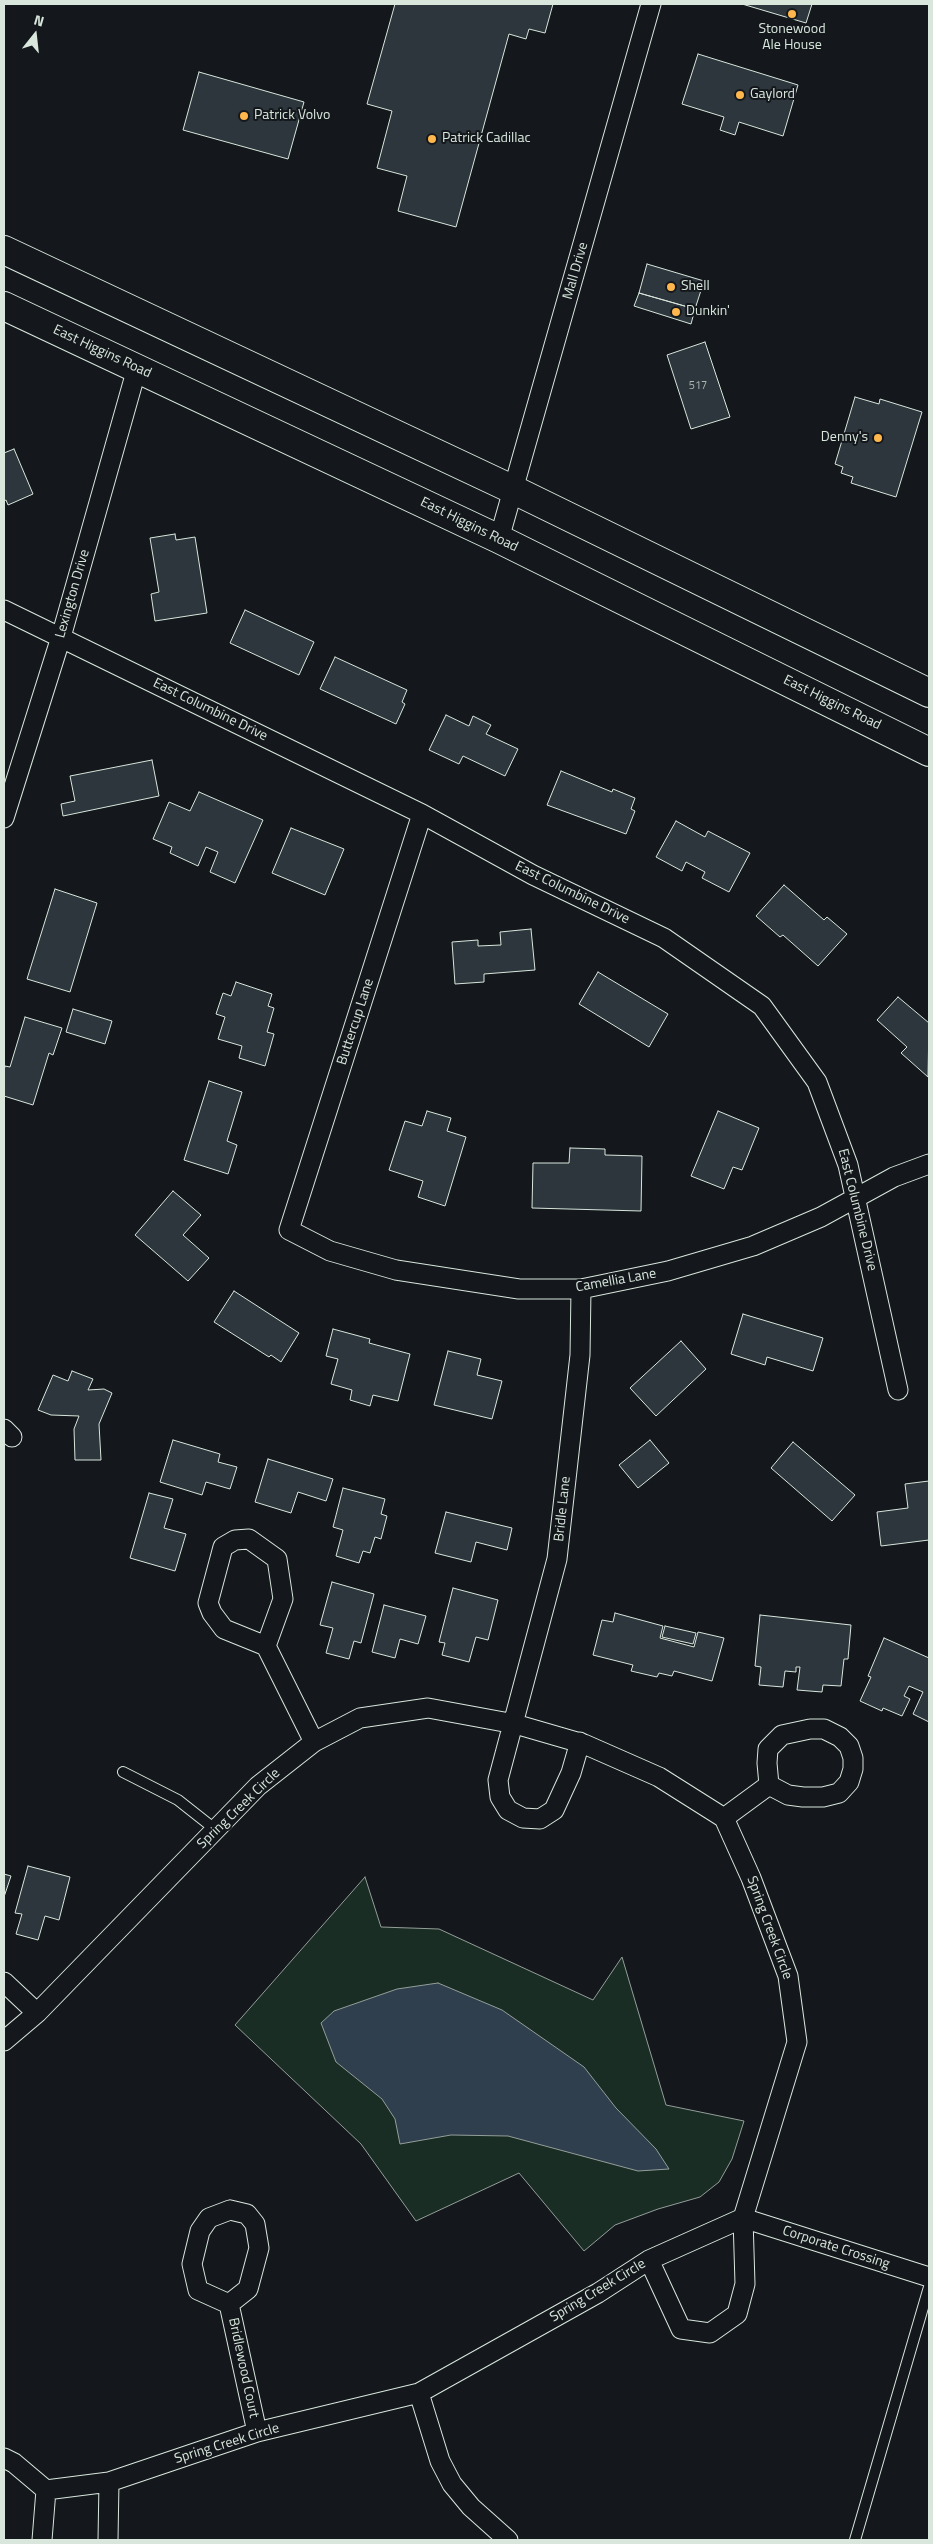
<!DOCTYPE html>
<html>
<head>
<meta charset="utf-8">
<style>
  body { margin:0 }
  #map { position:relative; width:933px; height:2544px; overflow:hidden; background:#14181c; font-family:"Titillium Web",sans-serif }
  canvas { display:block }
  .frame { position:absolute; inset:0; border:5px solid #d8e6dc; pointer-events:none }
  .north { position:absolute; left:10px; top:10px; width:50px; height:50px; -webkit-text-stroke:4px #14181c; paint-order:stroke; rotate:16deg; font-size:14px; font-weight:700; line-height:20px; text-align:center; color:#d8e6dc }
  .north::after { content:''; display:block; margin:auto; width:18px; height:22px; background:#d8e6dc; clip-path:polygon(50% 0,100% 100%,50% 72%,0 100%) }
</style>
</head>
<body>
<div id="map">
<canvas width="933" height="2544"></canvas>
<div class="frame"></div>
<div class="north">N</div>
</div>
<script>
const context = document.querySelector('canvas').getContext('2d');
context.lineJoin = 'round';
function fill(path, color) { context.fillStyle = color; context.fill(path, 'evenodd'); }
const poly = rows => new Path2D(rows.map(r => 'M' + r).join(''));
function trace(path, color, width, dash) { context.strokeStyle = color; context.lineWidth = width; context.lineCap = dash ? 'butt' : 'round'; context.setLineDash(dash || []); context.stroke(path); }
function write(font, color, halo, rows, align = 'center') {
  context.font = font + ' "Titillium Web",sans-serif'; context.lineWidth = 4; context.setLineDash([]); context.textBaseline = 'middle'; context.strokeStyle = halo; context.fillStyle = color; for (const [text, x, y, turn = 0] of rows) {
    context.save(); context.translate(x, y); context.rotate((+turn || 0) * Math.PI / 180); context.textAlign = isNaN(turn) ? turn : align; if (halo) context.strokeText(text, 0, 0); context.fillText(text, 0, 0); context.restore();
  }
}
const green = poly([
  [365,1877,381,1927,439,1929,593,2000,622,1957,666,2105,744,2121,732,2159,719,2182,700,2197,658,2209,615,2225,584,2251,519,2173,416,2221,361,2144,235,2025,365,1877]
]);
fill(green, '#1a2d24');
trace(green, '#939e99', 1);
const water = poly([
  [438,1983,502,2010,584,2067,616,2108,656,2149,669,2169,638,2171,508,2136,451,2135,400,2144,395,2119,382,2099,336,2062,321,2023,334,2011,397,1989,438,1983]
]);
fill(water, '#2f3f4d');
trace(water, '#939e99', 1);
const building = poly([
  [395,4,553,4,545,33,529,29,526,39,509,34,456,227,398,211,407,176,377,168,392,111,367,104,395,4],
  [742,4,812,4,806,23,742,4],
  [698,54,798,85,783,136,739,122,735,135,720,130,724,117,682,104,698,54],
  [199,72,304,102,288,159,183,130,199,72],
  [647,264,704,281,695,309,639,293,647,264],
  [639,293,695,309,691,324,634,306,639,293],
  [705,342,730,417,691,429,667,355,705,342],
  [855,397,879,404,880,399,922,412,896,497,851,483,853,477,841,473,843,467,835,464,855,397],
  [14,449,33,494,8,505,6,500,4,501,4,453,14,449],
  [175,534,176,540,195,537,207,613,155,621,151,594,159,592,150,538,175,534],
  [245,610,314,642,299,675,230,643,245,610],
  [335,657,407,690,402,702,405,704,396,724,320,689,335,657],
  [446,715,469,726,473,716,491,725,486,734,518,749,505,776,463,756,459,764,429,750,446,715],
  [152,760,159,796,63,816,61,804,75,801,70,776,152,760],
  [561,771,612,792,613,789,635,798,631,809,635,811,626,834,547,805,561,771],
  [199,792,263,820,235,883,210,872,218,852,206,847,198,866,170,853,172,847,153,839,169,802,190,811,199,792],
  [676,821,705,837,708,831,750,853,729,892,702,878,705,872,686,862,682,871,656,857,676,821],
  [291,828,344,849,325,895,272,873,291,828],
  [784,885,824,920,827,917,847,934,818,966,783,935,780,937,756,916,784,885],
  [55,889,97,903,70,992,27,979,55,889],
  [531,929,535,970,484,974,484,982,455,984,452,942,478,940,478,946,501,945,500,932,531,929],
  [598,972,668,1014,649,1047,579,1004,598,972],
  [236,982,272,994,268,1006,274,1008,267,1032,274,1034,265,1066,239,1058,242,1046,218,1039,225,1017,216,1014,223,993,231,996,236,982],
  [898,997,929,1023,928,1077,901,1053,907,1047,877,1020,898,997],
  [73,1009,112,1021,105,1044,66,1032,73,1009],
  [25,1017,62,1028,53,1055,49,1053,33,1105,4,1096,4,1071,5,1066,10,1067,25,1017],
  [209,1081,242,1092,227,1141,237,1145,228,1174,184,1160,209,1081],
  [427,1111,451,1118,447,1131,466,1137,445,1206,418,1197,423,1181,389,1170,405,1121,422,1126,427,1111],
  [718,1111,759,1128,742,1170,733,1167,724,1189,691,1176,718,1111],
  [570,1148,605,1149,605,1155,642,1156,641,1211,532,1208,533,1163,569,1163,570,1148],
  [173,1191,201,1215,183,1235,209,1258,188,1281,135,1235,173,1191],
  [234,1291,299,1333,281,1362,271,1355,269,1357,214,1322,234,1291],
  [743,1314,823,1338,813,1371,767,1357,765,1365,731,1354,743,1314],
  [333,1329,370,1339,369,1343,410,1354,398,1401,373,1395,370,1406,350,1400,352,1390,331,1384,338,1359,326,1356,333,1329],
  [681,1341,706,1369,656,1416,630,1388,681,1341],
  [448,1351,481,1359,477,1375,502,1381,492,1419,434,1405,448,1351],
  [72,1371,93,1379,88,1390,104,1389,112,1393,99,1424,101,1460,75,1460,74,1429,79,1416,51,1415,38,1410,53,1375,68,1381,72,1371],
  [173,1440,220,1454,218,1462,237,1467,230,1489,206,1482,202,1495,160,1482,173,1440],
  [650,1440,669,1463,638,1488,619,1465,650,1440],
  [793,1442,855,1495,832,1521,771,1468,793,1442],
  [268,1459,333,1479,326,1501,298,1492,291,1513,255,1502,268,1459],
  [929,1481,929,1540,881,1546,877,1512,908,1508,905,1484,929,1481],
  [343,1488,385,1499,381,1514,387,1516,381,1539,375,1537,370,1553,363,1551,359,1563,336,1556,343,1530,333,1527,343,1488],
  [149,1493,173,1499,164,1528,186,1534,175,1571,130,1558,149,1493],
  [446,1512,512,1528,507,1550,476,1542,471,1562,435,1553,446,1512],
  [332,1582,374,1594,361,1643,354,1641,349,1659,326,1653,333,1628,320,1625,332,1582],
  [453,1588,498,1600,488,1640,476,1637,469,1662,442,1655,445,1643,439,1642,453,1588],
  [384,1605,426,1616,418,1644,400,1639,395,1658,372,1652,384,1605],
  [615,1613,663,1626,660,1638,694,1647,698,1632,724,1638,712,1681,674,1671,672,1676,659,1673,657,1677,631,1671,633,1665,593,1655,602,1620,613,1622,615,1613],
  [760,1615,851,1625,848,1659,844,1659,841,1686,823,1685,822,1692,797,1690,800,1667,796,1667,796,1672,785,1671,783,1687,759,1685,761,1667,755,1666,760,1615],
  [665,1626,696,1633,693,1644,662,1637,665,1626],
  [884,1638,929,1658,929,1722,913,1714,923,1692,909,1686,904,1696,910,1699,902,1716,883,1708,882,1711,860,1701,871,1677,868,1676,884,1638],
  [28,1866,70,1877,59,1920,45,1916,38,1940,16,1934,22,1914,15,1913,28,1866],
  [4,1874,11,1876,4,1897,4,1874]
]);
fill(building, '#2c363c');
trace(building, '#d8e6dc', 1);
const service = poly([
  [123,1772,178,1800,216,1830],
  [855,2540,929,2287]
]);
const minor = poly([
  [499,539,651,4],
  [4,610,422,814,533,875,664,938,762,1006,817,1082,848,1165,898,1390],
  [422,814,289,1230,330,1251,396,1270,519,1289,581,1289,668,1271,753,1246,821,1217,894,1177,929,1164],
  [4,818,61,637,137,368],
  [4,1429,12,1437],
  [266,1646,283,1599,277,1559,249,1539,235,1540,223,1547,208,1603,212,1613,224,1629,266,1646,314,1742],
  [810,1729,824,1729,840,1737,849,1746,853,1758,853,1769,849,1782,839,1793,823,1797,803,1797,788,1795,769,1785,767,1763,768,1749,782,1735,810,1729],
  [580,1742,571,1773,554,1810,540,1819,523,1818,508,1810,500,1797,498,1780,557,1559,580,1355,581,1289],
  [724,1818,769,1785],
  [4,1982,37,2013],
  [4,2041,37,2013,258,1786,314,1742,360,1718,428,1708,515,1724,584,1744,659,1777,724,1818,751,1878,788,1976,797,2042,743,2218,649,2260,598,2293,419,2393,257,2432,109,2482,46,2490,14,2463,4,2458],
  [230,2210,247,2214,255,2224,259,2248,248,2289,229,2304,198,2290,192,2264,200,2231,209,2218,230,2210],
  [649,2260,681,2329,710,2333,737,2314,745,2284,743,2218,929,2277],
  [229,2304,257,2432],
  [419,2393,440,2461,452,2484,471,2507,508,2540],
  [42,2540,46,2490],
  [108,2540,109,2482]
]);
const primary = poly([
  [4,250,514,490,929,693],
  [4,306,499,539,929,752]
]);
trace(service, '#d8e6dc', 12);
trace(minor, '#d8e6dc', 21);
trace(primary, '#d8e6dc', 30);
trace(service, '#14181c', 10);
trace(minor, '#14181c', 19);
trace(primary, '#14181c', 28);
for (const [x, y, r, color] of [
  [792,14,5,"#ffb74d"],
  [740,95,5,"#ffb74d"],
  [244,116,5,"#ffb74d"],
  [432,139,5,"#ffb74d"],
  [671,287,5,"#ffb74d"],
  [676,312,5,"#ffb74d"],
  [878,438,5,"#ffb74d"]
]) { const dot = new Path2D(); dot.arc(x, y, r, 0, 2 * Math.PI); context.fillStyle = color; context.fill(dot); trace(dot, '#14181c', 2); }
write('11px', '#adbab4', null, [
  ["517",698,386]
]);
write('14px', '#d8e6dc', '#14181c', [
  ["Stonewood",792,30,"center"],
  ["Ale House",792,46,"center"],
  ["Gaylord",750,95],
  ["Patrick Volvo",254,116],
  ["Patrick Cadillac",442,139],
  ["Shell",681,287],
  ["Dunkin'",686,312],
  ["Denny's",868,438,"right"]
], 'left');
write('14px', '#d8e6dc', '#14181c', [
  ["Mall Drive",576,271,-74],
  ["East Higgins Road",102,352,25],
  ["East Higgins Road",469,525,26],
  ["Lexington Drive",73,594,-74],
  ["East Higgins Road",832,703,26],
  ["East Columbine Drive",210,710,26],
  ["East Columbine Drive",572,893,26],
  ["Buttercup Lane",356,1022,-72],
  ["East Columbine Drive",857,1210,76],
  ["Camellia Lane",616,1281,-10],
  ["Bridle Lane",563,1509,-84],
  ["Spring Creek Circle",239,1809,-44],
  ["Spring Creek Circle",769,1928,70],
  ["Corporate Crossing",836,2248,18],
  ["Spring Creek Circle",598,2291,-31],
  ["Bridlewood Court",243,2368,78],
  ["Spring Creek Circle",227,2444,-17]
]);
</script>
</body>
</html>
